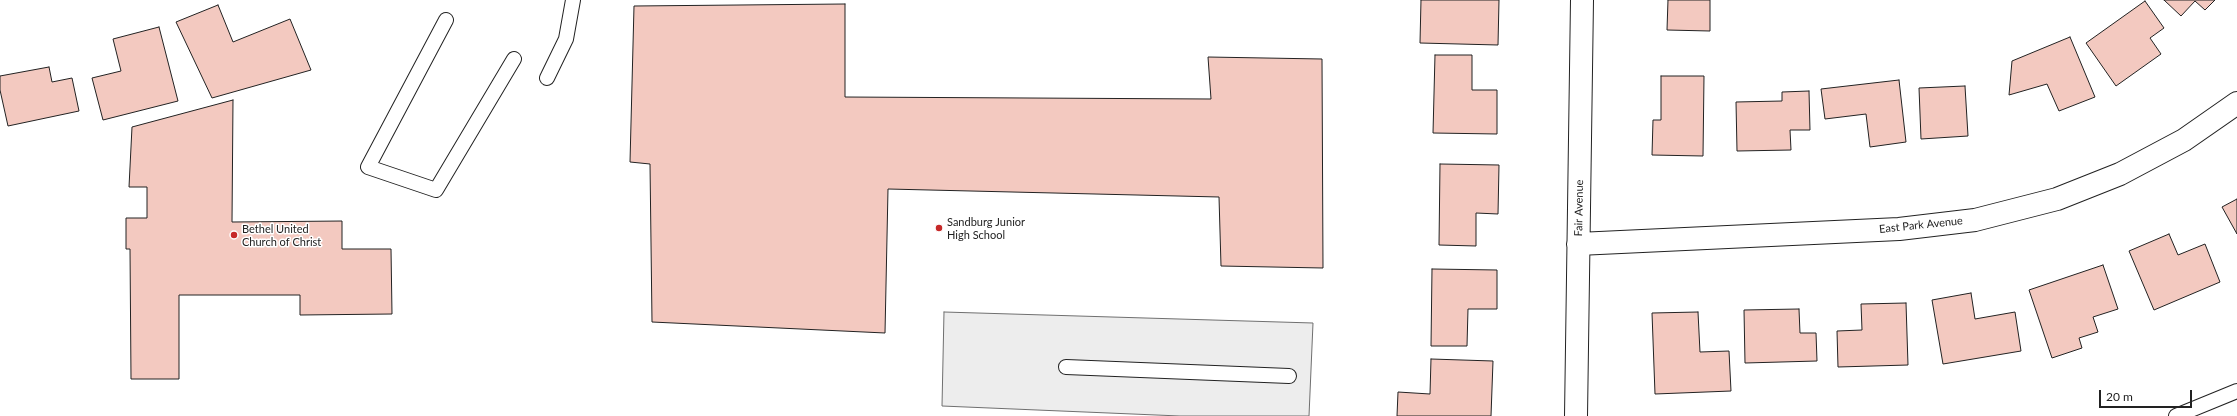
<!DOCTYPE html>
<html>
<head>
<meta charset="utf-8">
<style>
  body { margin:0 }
  #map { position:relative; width:2237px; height:416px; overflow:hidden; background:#fff; font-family:Lato,sans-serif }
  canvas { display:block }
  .scale { position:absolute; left:2099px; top:390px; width:93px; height:18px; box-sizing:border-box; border:2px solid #222; border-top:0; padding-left:5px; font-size:12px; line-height:14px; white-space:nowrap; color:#222; -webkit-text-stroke:3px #fff; paint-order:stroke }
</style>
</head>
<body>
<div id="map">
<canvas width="2237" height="416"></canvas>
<div class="scale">20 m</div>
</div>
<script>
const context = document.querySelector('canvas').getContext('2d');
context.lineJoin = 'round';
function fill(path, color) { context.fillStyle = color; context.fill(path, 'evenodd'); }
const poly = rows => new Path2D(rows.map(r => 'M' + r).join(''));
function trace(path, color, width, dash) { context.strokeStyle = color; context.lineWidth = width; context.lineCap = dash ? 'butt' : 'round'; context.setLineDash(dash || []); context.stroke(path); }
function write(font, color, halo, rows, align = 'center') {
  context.font = font + ' Lato,sans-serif'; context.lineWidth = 3; context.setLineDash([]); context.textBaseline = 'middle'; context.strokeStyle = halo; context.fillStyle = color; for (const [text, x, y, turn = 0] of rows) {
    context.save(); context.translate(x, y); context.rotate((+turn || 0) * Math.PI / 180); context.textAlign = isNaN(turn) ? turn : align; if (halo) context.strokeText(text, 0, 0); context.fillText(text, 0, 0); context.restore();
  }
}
const parking = poly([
  [944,312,1313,323,1309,416,1180,416,942,406,944,312]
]);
fill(parking, '#ededed');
trace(parking, '#6f6f6f', 1);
const building = poly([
  [1421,0,1499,0,1498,45,1420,43,1421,0],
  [1668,0,1710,0,1710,31,1667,30,1668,0],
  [2164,0,2215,0,2205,10,2195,1,2181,16,2164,0],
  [2145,1,2164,28,2150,38,2161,54,2116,86,2086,43,2145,1],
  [845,4,845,97,1211,99,1208,57,1322,59,1323,268,1221,266,1219,197,888,189,885,333,652,322,650,164,630,162,634,6,845,4],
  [218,5,233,42,290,19,311,70,212,98,176,22,218,5],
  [159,27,178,101,103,120,92,78,121,71,113,39,159,27],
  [2070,37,2095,97,2059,111,2047,84,2009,95,2012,61,2070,37],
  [1435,55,1472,55,1472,90,1497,90,1497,134,1433,133,1435,55],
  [49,67,52,82,72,78,79,111,8,126,0,90,0,76,49,67],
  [1661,76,1704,76,1703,156,1652,155,1653,120,1661,120,1661,76],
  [1899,80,1906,142,1870,147,1866,114,1825,119,1821,89,1899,80],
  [1965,86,1968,136,1921,139,1919,88,1965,86],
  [1809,91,1810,130,1790,130,1791,150,1737,151,1736,102,1782,101,1782,92,1809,91],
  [233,100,232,222,342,221,342,249,391,249,392,314,300,315,300,295,179,295,179,379,131,379,130,249,126,249,126,218,147,218,147,187,129,187,132,127,233,100],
  [1440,164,1499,165,1498,214,1476,213,1476,246,1439,245,1440,164],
  [2237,199,2237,234,2222,207,2237,199],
  [2169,234,2178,255,2205,244,2220,282,2154,310,2129,251,2169,234],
  [2103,265,2118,309,2093,317,2098,332,2079,338,2082,348,2052,358,2029,290,2103,265],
  [1432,269,1497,270,1497,309,1468,309,1467,346,1431,346,1432,269],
  [1971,293,1975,319,2015,312,2021,351,1943,364,1932,300,1971,293],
  [1906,303,1908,365,1838,367,1837,331,1862,330,1861,304,1906,303],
  [1799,309,1800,333,1816,333,1817,361,1745,363,1744,310,1799,309],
  [1698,312,1700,352,1729,351,1731,391,1655,394,1652,313,1698,312],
  [1431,359,1493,361,1491,416,1397,416,1398,392,1430,394,1431,359]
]);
fill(building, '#f3c9c0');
trace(building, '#222', 1);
const lane = poly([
  [446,20,368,167,436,190,514,59],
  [547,78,566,39,573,0],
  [1066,367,1289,376],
  [2176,416,2237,391]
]);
const street = poly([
  [1578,244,1899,229,1975,220,2057,199,2120,174,2184,140,2237,103],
  [1576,416,1582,0]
]);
trace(lane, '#222', 16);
trace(street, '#222', 24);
trace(lane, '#fff', 14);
trace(street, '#fff', 22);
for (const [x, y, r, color] of [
  [939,228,4,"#c62828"],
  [234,235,4,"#c62828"]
]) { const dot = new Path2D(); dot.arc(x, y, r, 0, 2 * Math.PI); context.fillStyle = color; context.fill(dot); trace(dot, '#fff', 1.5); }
write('11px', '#222', '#fff', [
  ["Fair Avenue",1579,208,-89],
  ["East Park Avenue",1921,225,-6]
]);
write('11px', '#222', '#fff', [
  ["Sandburg Junior",947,222],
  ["High School",947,235],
  ["Bethel United",242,229],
  ["Church of Christ",242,242]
], 'left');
</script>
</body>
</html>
